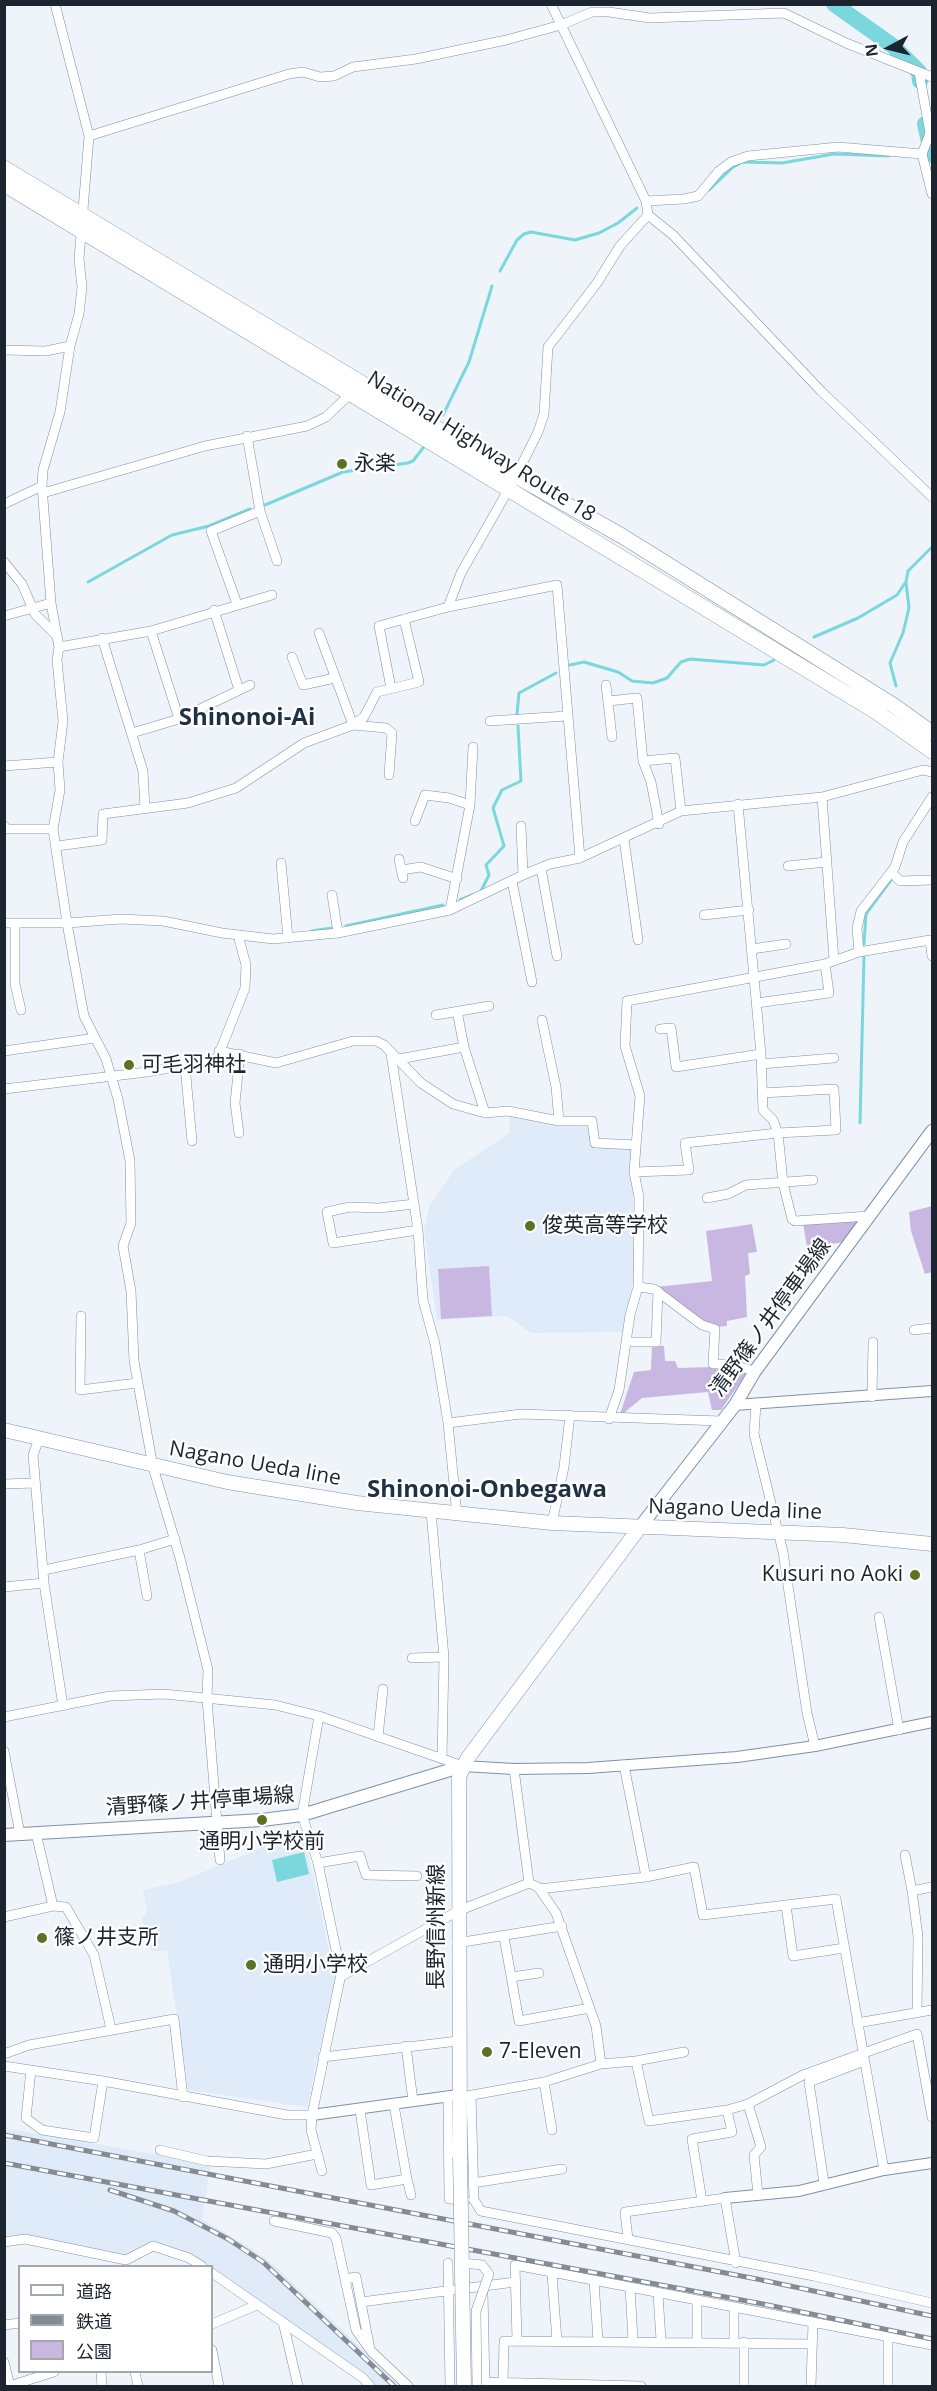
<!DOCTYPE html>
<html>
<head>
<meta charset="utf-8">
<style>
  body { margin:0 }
  #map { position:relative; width:937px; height:2391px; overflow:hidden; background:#eff4fa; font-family:"Open Sans","Noto Sans JP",sans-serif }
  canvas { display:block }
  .frame { position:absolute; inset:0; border:6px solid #1c252f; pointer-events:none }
  .legend { position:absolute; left:18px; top:2265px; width:195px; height:108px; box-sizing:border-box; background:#fff; border:2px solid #a4a8ac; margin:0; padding:8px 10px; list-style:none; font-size:18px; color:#1c252f }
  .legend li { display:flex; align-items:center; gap:12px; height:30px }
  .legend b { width:30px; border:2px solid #a4a8ac }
  .north { position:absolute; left:859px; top:18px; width:60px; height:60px; -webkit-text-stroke:4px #fff; paint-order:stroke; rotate:263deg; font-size:16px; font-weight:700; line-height:24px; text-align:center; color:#1c252f }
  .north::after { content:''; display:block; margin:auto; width:21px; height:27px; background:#1c252f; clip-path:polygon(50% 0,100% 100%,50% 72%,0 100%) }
</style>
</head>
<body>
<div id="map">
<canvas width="937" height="2391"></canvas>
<div class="frame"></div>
<ul class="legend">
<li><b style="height:8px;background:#fff"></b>道路</li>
<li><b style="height:8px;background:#848b93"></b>鉄道</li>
<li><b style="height:16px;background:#c8b8e1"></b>公園</li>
</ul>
<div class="north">N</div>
</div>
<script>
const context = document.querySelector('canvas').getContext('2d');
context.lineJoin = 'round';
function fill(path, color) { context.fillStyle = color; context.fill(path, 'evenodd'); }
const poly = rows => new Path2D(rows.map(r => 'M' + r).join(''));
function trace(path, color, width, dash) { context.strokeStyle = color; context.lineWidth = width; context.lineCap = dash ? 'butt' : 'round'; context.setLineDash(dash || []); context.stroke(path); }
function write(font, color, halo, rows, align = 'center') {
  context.font = font + ' "Open Sans","Noto Sans JP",sans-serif'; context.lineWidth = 4.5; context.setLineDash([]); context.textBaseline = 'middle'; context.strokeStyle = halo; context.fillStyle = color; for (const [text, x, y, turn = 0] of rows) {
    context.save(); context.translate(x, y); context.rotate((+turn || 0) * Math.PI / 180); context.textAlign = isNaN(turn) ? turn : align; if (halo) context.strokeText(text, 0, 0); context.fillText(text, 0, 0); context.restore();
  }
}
fill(poly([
  [509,1113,592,1121,593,1145,633,1143,633,1282,624,1332,531,1333,507,1316,437,1320,424,1230,430,1205,455,1169,510,1133],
  [303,1830,335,1978,307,2107,188,2090,167,1951,151,1951,142,1918,147,1912,143,1890,180,1882],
  [4,2128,211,2164,202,2219,251,2248,275,2266,401,2386,375,2386,360,2372,212,2269,212,2266,163,2245,148,2243,125,2256,29,2235,5,2237]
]), '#dfebf8');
fill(poly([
  [932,1206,932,1272,925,1274,911,1231,909,1212],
  [861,1220,845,1242,807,1247,803,1223],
  [752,1224,757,1252,748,1253,750,1274,745,1276,747,1317,727,1321,727,1326,716,1327,703,1323,656,1287,712,1281,706,1231],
  [489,1266,492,1316,441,1319,438,1269],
  [652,1345,664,1346,665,1361,675,1361,678,1368,712,1367,748,1371,721,1410,712,1410,708,1392,642,1398,619,1417,634,1372,651,1370]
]), '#c8b8e1');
fill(poly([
  [304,1852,309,1874,277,1882,272,1860]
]), '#7bd7de');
trace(poly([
  [709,190,732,168,742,162,782,163,834,154,889,156],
  [500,271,517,240,524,234,531,232,575,240,599,233,618,223,637,208],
  [443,415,469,362,492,286],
  [265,505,343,472,408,463,413,461,423,448],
  [88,582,172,535,209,526,250,509],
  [814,637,858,618,897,595,905,583],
  [570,665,584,662,618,672,632,681,653,683,667,678,681,662,690,659,764,665,774,660],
  [896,686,890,663,903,633,909,608,906,582,908,571,932,547],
  [517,714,519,693,556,673],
  [481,891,489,875,486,865,504,846,493,808,502,790,521,781,518,726],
  [460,900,472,895],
  [346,926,443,905],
  [312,931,332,928],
  [864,944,866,914,891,880],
  [860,1123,864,956]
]), '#7bd7de', 3);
trace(poly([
  [834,4,893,46,919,72,920,81],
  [925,124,932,155]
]), '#7bd7de', 16);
const minor = poly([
  [551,4,646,201,648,215,673,235,821,391,932,497],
  [919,72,930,133,922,154,932,194],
  [89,136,289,74,303,72,320,77,334,76,353,67,416,59,506,40,561,25,592,12,609,12,650,18,784,13,846,43,932,77],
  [646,201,684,199,698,196,719,171,731,162,748,156,838,147,922,154],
  [4,350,46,351,70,346],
  [247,436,260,511,277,561],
  [43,493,205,446,307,426,326,417,352,392],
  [4,504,42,486],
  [4,562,22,584,35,614,56,635],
  [237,604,211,531,260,511],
  [448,607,461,573,516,476,538,432,544,414,548,347,597,283,620,246,648,215],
  [214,610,239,690],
  [4,616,51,603],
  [151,631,179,719],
  [319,633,353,725,386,728,392,733,389,775],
  [102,638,143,771,145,809],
  [59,647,151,631,272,595],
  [292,657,303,685,335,678],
  [606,685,612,737],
  [391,688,379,626,448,607,557,585,580,858],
  [608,701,637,698,643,761,651,782,659,824],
  [490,721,567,716],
  [132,733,179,719,250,685],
  [643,761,675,758,681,811],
  [4,766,58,762],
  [822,797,834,960],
  [738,804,761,1054,763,1110,773,1120,778,1133,783,1183,792,1219,795,1221,869,1216],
  [415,821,425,795,449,798,470,805],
  [4,826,7,829,53,829],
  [521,826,523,875],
  [624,839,638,940],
  [57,846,102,840,103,814,188,803,236,788,304,743,353,725,364,717,377,692,419,682,404,619],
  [399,859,403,878],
  [281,863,288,938],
  [788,866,826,862],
  [541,868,557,956],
  [401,870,421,867,457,879],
  [891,872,900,881,932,880],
  [512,881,532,982],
  [332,895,338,933],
  [450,910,470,805,473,747],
  [704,915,749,910],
  [4,923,67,923,53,829,60,790,58,762,63,721,57,660,59,647,51,603,42,486,43,470,60,412,70,346,79,314,82,287,79,259,89,136,55,4],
  [15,924,15,984,21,1010],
  [752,949,786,944],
  [859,952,930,940,932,956],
  [757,1003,829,993,825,964],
  [457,1011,464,1047],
  [436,1015,489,1006],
  [542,1020,556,1087,559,1121],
  [660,1029,671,1028,676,1067,761,1054],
  [4,1051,95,1038],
  [219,1051,276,1063,353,1041,376,1041,384,1045,421,1083,453,1104,485,1113,508,1111,559,1121,592,1121,595,1143,636,1145],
  [391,1054,418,1230,423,1300,435,1344,448,1423,457,1515],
  [399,1059,464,1047,485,1113],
  [761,1064,834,1058],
  [185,1066,192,1141],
  [4,1089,147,1072,217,1059,245,988,246,965,238,935],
  [239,1133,235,1103,240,1054],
  [634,1172,689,1170,685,1143,778,1133,836,1130,834,1089,762,1093],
  [707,1198,728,1194,746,1185,813,1180],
  [414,1204,379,1208,350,1207,327,1212,333,1243,418,1230],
  [638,1287,654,1289,702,1325,715,1329,713,1364,729,1364,755,1371],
  [81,1316,80,1390,137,1383],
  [914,1330,932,1328],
  [633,1342,656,1342,658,1291],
  [872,1397,873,1342],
  [756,1404,754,1434,783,1552,807,1713,815,1746],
  [609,1419,619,1390,630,1315,638,1287,639,1197,634,1172,640,1096,625,1046,627,1001,825,964,859,952,857,928,861,911,895,867,903,842,932,797],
  [448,1423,521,1414,721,1421],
  [39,1439,33,1455,44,1583,63,1706],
  [4,1484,35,1483],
  [431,1512,444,1657,442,1759],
  [552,1523,564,1467,570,1415],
  [139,1550,147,1596],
  [44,1570,139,1550,175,1539],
  [4,1587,44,1583],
  [879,1617,899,1730],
  [412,1658,444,1657],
  [319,1716,302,1815,318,1863,341,1974,312,2115,311,2130,322,2171],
  [4,1717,110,1696,164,1694,275,1705,319,1716,463,1766],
  [378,1737,383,1689],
  [4,1751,20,1834],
  [514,1769,529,1883],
  [36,1833,53,1906],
  [905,1855,912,1891],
  [220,1860,207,1699,208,1670,180,1558,153,1467,134,1361,131,1291,123,1246,131,1223,130,1161,118,1099,106,1059,84,1016,67,923,121,919,163,921,222,933,273,939,338,933,450,910,523,875,550,864,580,858,681,811,822,797,923,770,932,772],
  [318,1863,360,1856,366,1875,417,1876],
  [646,1877,694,1867,703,1915,836,1899,884,2170],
  [539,1889,646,1877,624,1765],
  [786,1905,793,1956,844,1948],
  [4,1917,53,1906,66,1907,94,1955,111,2029],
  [504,1937,519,2021,590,2008],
  [457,1943,562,1926],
  [340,1977,458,1911,529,1883,538,1887,556,1913,596,2026,601,2064,636,2061,649,2121,727,2110,748,2104,803,2075,917,2034,932,2117],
  [511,1977,539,1973],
  [917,2012,918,1936,912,1891,932,1887],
  [857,2023,932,2010],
  [406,2046,413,2101],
  [4,2054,29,2045,174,2019,183,2097],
  [323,2057,458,2041],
  [636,2061,684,2052],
  [4,2066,103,2081,287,2115,312,2115],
  [31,2070,26,2118,42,2130,94,2138,103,2081],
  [544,2082,552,2130],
  [471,2095,474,2200,481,2211,814,2276,932,2303],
  [448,2096,449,2199,465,2200],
  [467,2096,544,2082,601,2064],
  [748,2104,761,2147,754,2155,758,2195],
  [360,2110,371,2185,407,2179,394,2105],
  [160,2150,207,2161,266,2164,317,2154],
  [407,2179,411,2195],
  [473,2183,562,2169],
  [824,2183,809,2082,864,2061],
  [702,2201,692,2139,732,2132,727,2110],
  [274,2221,332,2233,336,2238,356,2330,371,2351,408,2386],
  [628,2239,625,2212,725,2198,736,2263],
  [4,2242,25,2239,126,2260,153,2246,189,2258,202,2266],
  [448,2263,450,2386],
  [212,2273,363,2378,370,2386],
  [552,2274,557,2341],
  [345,2279,356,2277,370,2349],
  [594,2281,598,2341],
  [630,2288,633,2340],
  [483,2293,485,2386],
  [658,2294,661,2340],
  [361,2302,515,2282],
  [283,2322,298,2386],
  [212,2324,257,2305],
  [4,2325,20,2323],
  [888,2336,888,2386],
  [517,2340,515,2265,932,2345],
  [697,2341,697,2301],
  [734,2342,734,2308],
  [212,2350,219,2386],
  [4,2362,10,2386],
  [101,2372,102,2386],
  [135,2372,138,2386],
  [485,2382,641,2386],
  [503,2383,504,2341,812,2344],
  [9,2386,54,2372],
  [744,2386,744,2342],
  [811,2386,813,2322]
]);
const tertiary = poly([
  [735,1405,932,1391],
  [463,1766,514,1769,588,1768,737,1757,815,1746,932,1722],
  [312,2115,458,2095],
  [725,2198,799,2191,884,2170,932,2163]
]);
const secondary = poly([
  [640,1527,735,1405,755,1371,932,1131],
  [4,1835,262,1820,302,1815,463,1766]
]);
const primary = poly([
  [4,1430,227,1482,357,1503,552,1523,843,1535,932,1544],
  [460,2157,459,1777,467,1759,640,1527]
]);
const trunk = poly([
  [4,168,516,476,622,536,893,705,932,733],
  [4,184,875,711,932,751]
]);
trace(minor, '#7c91aa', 10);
trace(tertiary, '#7c91aa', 12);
trace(secondary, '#7c91aa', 14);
trace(primary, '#7c91aa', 15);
trace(trunk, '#7c91aa', 16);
trace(minor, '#fff', 9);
trace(tertiary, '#fff', 10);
trace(secondary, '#fff', 12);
trace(primary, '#fff', 14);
trace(trunk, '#fff', 15);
const rail = poly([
  [4,2135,757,2279,932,2316],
  [4,2163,763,2304,932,2339],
  [110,2190,174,2211,228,2239,263,2262,394,2386]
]);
trace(rail, '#848b93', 5);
trace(rail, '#fff', 3, [9]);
const minorBridge = poly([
  [462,2263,482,2265,489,2274,476,2311,477,2386]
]);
const primaryBridge = poly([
  [460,2157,464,2386]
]);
trace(minorBridge, '#7c91aa', 10, []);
trace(primaryBridge, '#7c91aa', 15, []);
trace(minorBridge, '#fff', 9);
trace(primaryBridge, '#fff', 14);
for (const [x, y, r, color] of [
  [342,464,6,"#597224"],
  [129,1065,6,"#597224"],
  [530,1226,6,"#597224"],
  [915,1575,6,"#597224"],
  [262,1820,6,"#597224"],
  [42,1938,6,"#597224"],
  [251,1965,6,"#597224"],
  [487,2052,6,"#597224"]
]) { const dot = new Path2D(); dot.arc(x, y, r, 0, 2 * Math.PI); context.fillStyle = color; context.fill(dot); trace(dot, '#fff', 2); }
write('21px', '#1c252f', '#fff', [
  ["National Highway Route 18",481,447,32],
  ["清野篠ノ井停車場線",771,1318,-54],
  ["Nagano Ueda line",255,1464,10],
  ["Nagano Ueda line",735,1510,2],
  ["清野篠ノ井停車場線",200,1802,-4],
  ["長野信州新線",437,1927,-90]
]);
write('21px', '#1c252f', '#fff', [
  ["永楽",354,464],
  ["可毛羽神社",141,1065],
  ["俊英高等学校",542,1226],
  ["Kusuri no Aoki",903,1575,"right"],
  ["通明小学校前",262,1842,"center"],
  ["篠ノ井支所",54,1938],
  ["通明小学校",263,1965],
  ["7-Eleven",499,2052]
], 'left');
write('bold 24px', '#1e3145', '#fff', [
  ["Shinonoi-Ai",247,718],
  ["Shinonoi-Onbegawa",487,1490]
]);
</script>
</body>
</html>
